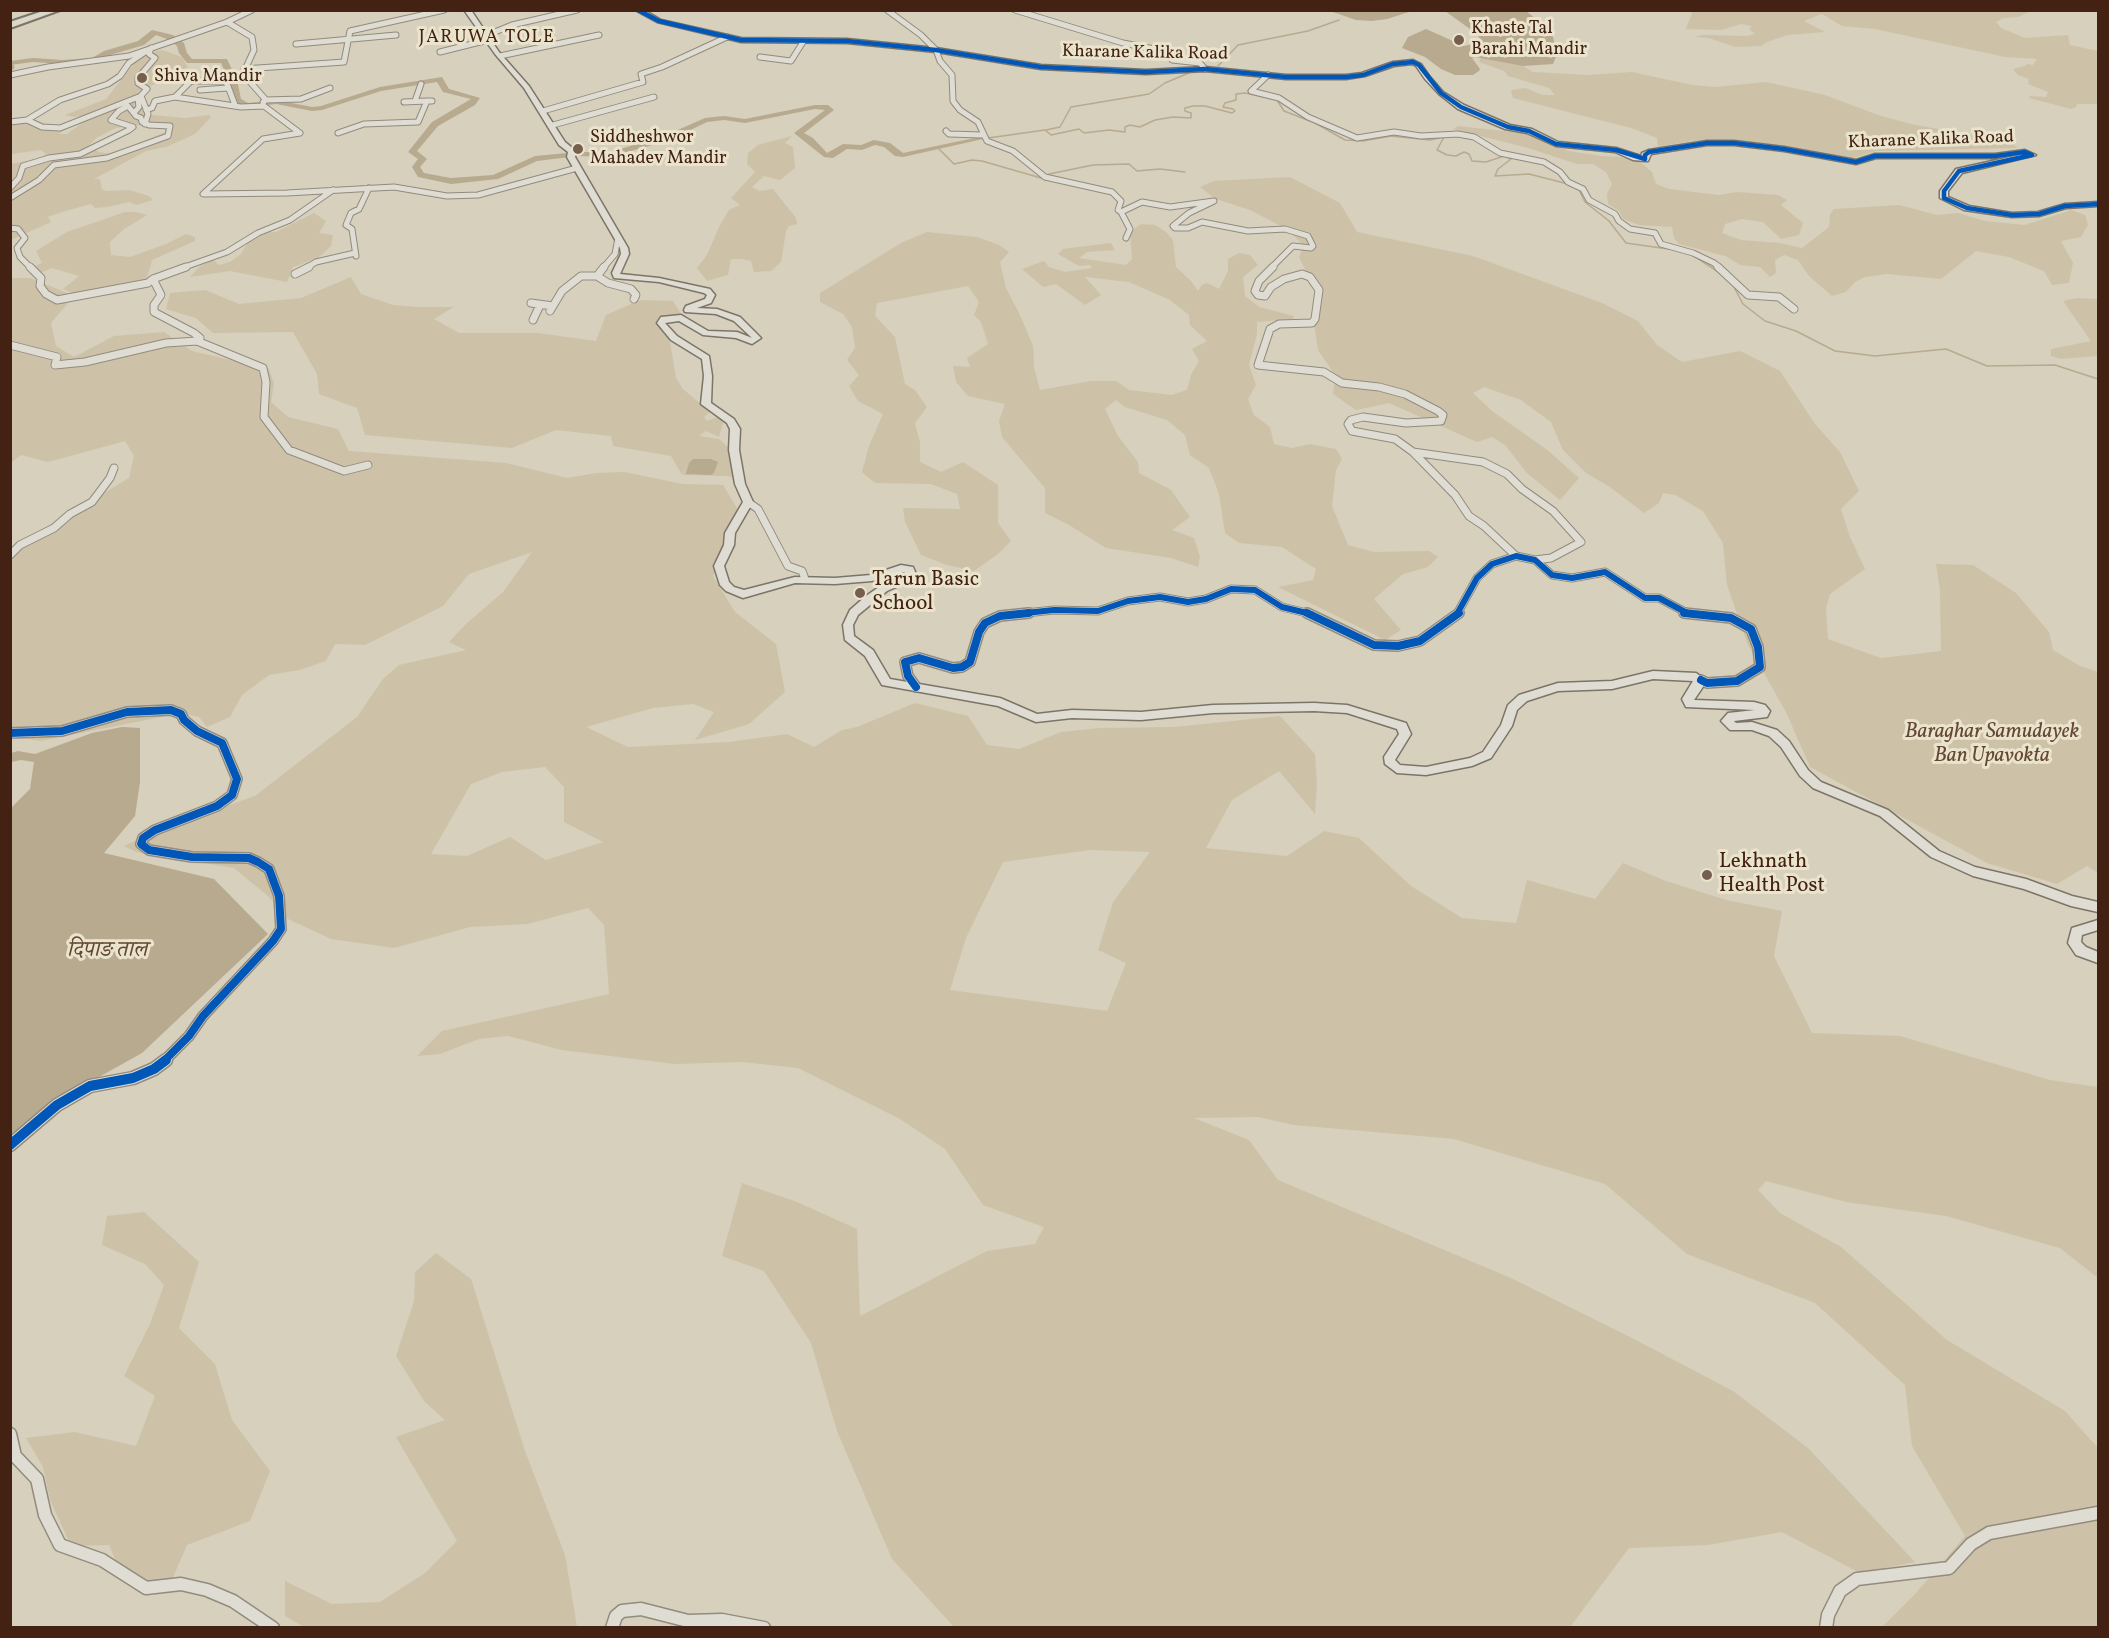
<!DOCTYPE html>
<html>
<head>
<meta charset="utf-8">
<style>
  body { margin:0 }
  #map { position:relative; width:2109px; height:1638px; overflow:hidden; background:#d6d0bc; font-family:Vollkorn,serif }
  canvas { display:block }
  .frame { position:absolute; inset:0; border:12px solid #432214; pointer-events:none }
</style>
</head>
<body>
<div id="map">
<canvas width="2109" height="1638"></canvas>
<div class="frame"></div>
</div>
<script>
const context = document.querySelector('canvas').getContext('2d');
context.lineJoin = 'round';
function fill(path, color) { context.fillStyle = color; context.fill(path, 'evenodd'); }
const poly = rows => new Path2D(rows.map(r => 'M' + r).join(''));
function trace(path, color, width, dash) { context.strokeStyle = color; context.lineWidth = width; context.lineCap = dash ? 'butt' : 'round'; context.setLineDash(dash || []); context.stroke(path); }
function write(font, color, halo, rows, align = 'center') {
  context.font = font + ' Vollkorn,"Noto Serif Devanagari",serif'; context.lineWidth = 6; context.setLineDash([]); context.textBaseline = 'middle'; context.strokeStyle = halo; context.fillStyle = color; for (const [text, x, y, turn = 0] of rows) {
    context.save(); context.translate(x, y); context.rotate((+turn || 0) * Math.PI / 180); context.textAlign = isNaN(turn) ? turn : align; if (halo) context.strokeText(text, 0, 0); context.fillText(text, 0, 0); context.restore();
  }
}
fill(poly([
  [1693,10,2031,11,2018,17,2003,18,1996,22,2001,28,2025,38,2068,35,2070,45,2098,51,2098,104,2077,104,2076,107,2071,109,2029,98,2030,96,2046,97,2048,92,2028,84,2029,79,2018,75,2013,69,2025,66,2027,64,2033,65,2037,59,2005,57,1875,29,1842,26,1822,14,1804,21,1825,32,1788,35,1767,42,1761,46,1735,47,1709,38,1694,37,1702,35,1747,36,1755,34,1749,29,1752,26,1741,24,1721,30,1686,29],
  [162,50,182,57,188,67,143,90,140,94,87,116,74,117,65,115,106,99,136,61,148,53],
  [1481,57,1523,66,1533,72,1588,75,1632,72,1692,85,1715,87,1766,82,1825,95,1878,115,1911,124,1993,139,2012,144,2017,148,1876,151,1849,159,1721,140,1692,141,1658,147,1657,138,1631,128,1513,98,1511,90,1526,88,1542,95,1555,95,1549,88,1508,76,1504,71,1479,62],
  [137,100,137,107,151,115,185,118,209,115,211,117,195,134,166,147,146,151,94,179,100,179,102,189,106,191,129,190,149,196,153,200,136,205,129,202,107,207,95,208,91,204,62,212,48,217,51,222,11,240,11,164,40,158,46,154,41,150,11,154,11,121,30,118,46,124,71,127,58,134,67,134,86,120,117,106],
  [159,123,165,127,165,132,113,154,99,152,89,146,96,138,116,128],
  [1458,126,1531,134,1569,151,1602,156,1620,157,1639,161,1652,172,1656,184,1669,189,1719,195,1737,192,1778,195,1787,200,1781,205,1803,223,1799,235,1781,239,1763,222,1742,219,1725,224,1722,233,1741,240,1780,243,1802,248,1829,227,1830,214,1834,209,1899,205,1937,215,1958,213,1985,221,2025,225,2071,210,2085,215,2088,225,2081,237,2061,241,2073,263,2069,283,2052,285,2044,271,2009,257,1976,251,1941,279,1887,274,1865,277,1855,282,1846,292,1832,296,1809,276,1798,260,1784,255,1775,260,1776,273,1770,277,1760,267,1740,265,1725,256,1679,244,1674,238,1672,227,1639,225,1623,219,1619,211,1608,204,1607,194,1612,184,1606,172,1593,164,1577,164,1528,148,1453,129],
  [792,136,785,143,793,147,795,168,780,180,764,176,752,187,759,191,773,189,796,218,797,224,789,226,786,231,781,262,771,271,754,272,751,261,741,259,731,259,728,275,707,281,697,268,707,255,719,227,729,210,740,205,731,198,755,172,747,164,748,153,758,145],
  [1290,177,1340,203,1357,232,1473,256,1602,303,1638,321,1657,345,1682,362,1740,351,1780,371,1815,424,1840,452,1859,491,1841,509,1850,537,1865,569,1830,594,1826,609,1828,639,1881,658,1941,651,1940,590,1936,564,1973,565,2016,593,2049,632,2053,650,2080,666,2098,672,2098,873,2087,866,2057,884,1987,863,1810,767,1786,712,1748,645,1727,585,1723,543,1703,511,1675,495,1663,493,1659,503,1644,513,1610,487,1586,473,1563,450,1551,422,1521,400,1484,387,1473,393,1492,411,1546,449,1579,478,1560,500,1527,473,1505,445,1492,437,1477,442,1389,403,1356,410,1333,394,1335,375,1318,350,1314,323,1316,292,1299,257,1304,246,1287,229,1250,210,1216,199,1200,187,1214,181],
  [125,212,136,212,147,215,124,229,110,242,111,255,130,257,166,244,186,234,195,237,195,241,152,260,147,278,143,283,79,296,63,289,79,276,52,268,33,276,28,269,42,263,36,251,67,232],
  [314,213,326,221,319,233,333,235,331,246,318,258,293,267,287,282,230,271,190,277,200,266,213,260,219,265,230,262,241,254,248,242,268,232,276,232],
  [1141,224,1155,225,1166,232,1173,240,1176,267,1191,281,1198,291,1202,285,1207,283,1219,289,1228,271,1228,259,1239,253,1250,255,1258,265,1243,277,1245,296,1259,307,1294,316,1293,319,1257,322,1257,334,1249,365,1256,385,1248,399,1254,415,1270,427,1274,444,1292,448,1310,444,1336,449,1342,459,1336,470,1332,506,1348,545,1374,552,1429,551,1438,557,1428,567,1403,574,1374,599,1401,630,1385,640,1278,587,1313,580,1316,569,1282,547,1239,543,1225,533,1219,494,1209,468,1190,455,1185,435,1167,420,1125,407,1116,400,1105,409,1118,436,1138,462,1139,473,1171,490,1190,517,1172,530,1194,538,1200,557,1198,567,1171,558,1106,548,1069,525,1045,513,1045,488,1002,437,999,421,1005,404,968,396,956,382,953,366,970,367,967,358,988,344,981,322,974,315,979,302,968,286,877,303,875,316,895,337,905,384,915,390,927,407,915,423,920,442,920,462,941,472,963,462,998,485,998,523,1011,541,998,554,974,571,947,565,921,555,905,522,903,508,960,509,957,494,931,484,875,483,862,472,869,446,883,414,858,401,849,386,859,375,847,360,855,348,852,327,843,314,820,302,820,293,901,243,927,232,977,237,999,245,1009,252,1000,262,1006,288,1020,315,1033,346,1034,367,1040,390,1091,381,1116,381,1129,390,1172,395,1187,390,1191,375,1199,361,1192,349,1207,341,1190,325,1189,315,1170,300,1129,282,1085,277,1101,295,1085,305,1056,284,1043,287,1022,269,1044,261,1049,267,1065,272,1092,268,1090,265,1079,266,1058,254,1063,249,1111,243,1115,250,1087,252,1079,258,1126,265,1132,259,1130,232],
  [351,277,361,294,393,305,418,307,454,307,434,319,459,333,538,333,596,341,606,315,640,300,673,301,681,314,657,318,670,342,676,378,683,389,710,412,704,417,707,421,720,416,724,420,719,437,706,431,699,436,719,439,732,451,738,479,728,476,683,475,686,465,682,475,671,456,613,446,611,436,556,430,512,448,365,435,357,408,319,394,317,374,293,332,213,333,196,318,166,309,170,293,205,290,239,304,301,298],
  [11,278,31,278,74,296,51,323,56,346,74,357,114,336,164,332,192,351,269,369,274,384,271,402,288,417,338,429,349,451,506,463,567,478,597,473,624,472,683,484,723,485,738,510,713,576,735,612,776,644,785,692,749,724,695,740,714,712,693,704,653,708,586,727,628,747,729,742,787,734,814,747,842,730,857,727,915,703,968,716,987,745,1019,749,1061,732,1100,728,1175,727,1280,716,1315,754,1317,784,1315,814,1279,771,1232,800,1206,848,1287,856,1324,831,1359,838,1411,886,1462,918,1516,923,1527,880,1595,899,1623,863,1666,881,1726,900,1782,911,1774,956,1812,1033,1900,1036,2050,1080,2098,1087,2098,1278,2060,1248,1946,1216,1846,1202,1766,1181,1758,1190,1780,1213,1841,1247,1947,1340,2065,1411,2098,1448,2098,1627,1882,1627,1916,1593,1965,1536,1912,1446,1905,1385,1815,1303,1687,1254,1605,1184,1454,1139,1294,1125,1258,1117,1194,1118,1249,1140,1278,1180,1511,1278,1632,1338,1733,1391,1808,1448,1915,1562,1860,1573,1782,1532,1708,1545,1629,1548,1570,1627,954,1627,892,1559,837,1431,811,1343,764,1271,722,1256,742,1183,797,1202,857,1229,860,1316,987,1251,1035,1244,1044,1227,983,1205,945,1149,900,1119,798,1068,742,1062,675,1064,562,1050,508,1036,479,1039,440,1054,417,1056,442,1031,609,994,604,925,588,908,527,924,470,927,394,948,331,939,288,919,269,897,234,868,136,852,124,846,158,830,255,796,357,717,383,679,399,665,466,650,449,642,466,624,503,592,532,552,469,574,443,606,365,645,335,644,326,661,299,670,269,675,242,695,230,717,207,727,199,717,182,713,40,741,11,736,11,558,48,526,129,478,134,456,125,441,48,462,21,455,11,463],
  [545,767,564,787,564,822,603,842,546,860,510,837,467,856,431,854,471,784,502,772],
  [1090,850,1150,852,1113,902,1098,950,1126,963,1107,1011,950,990,966,938,1003,862],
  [2077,298,2098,299,2098,356,2061,359,2051,356,2051,349,2091,341,2063,301],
  [144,1212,199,1262,179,1328,215,1364,232,1420,270,1471,250,1521,187,1545,171,1582,125,1582,109,1545,71,1546,50,1500,43,1467,26,1438,75,1432,136,1446,155,1396,124,1376,150,1324,164,1285,145,1264,102,1245,107,1216],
  [436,1253,471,1279,525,1451,565,1555,577,1627,306,1628,285,1616,285,1581,332,1604,380,1602,425,1573,457,1541,396,1437,445,1420,424,1401,396,1356,414,1301,415,1272]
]), '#cdc2a8');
fill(poly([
  [1525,10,1548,29,1553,37,1557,54,1553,64,1523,66,1475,57,1472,58,1480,69,1479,71,1473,75,1455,75,1441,69,1425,57,1402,48,1408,37,1426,29,1464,46,1478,43,1480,39,1477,34,1445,11],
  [1330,11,1412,11,1387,19,1372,21,1356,20],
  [693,459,711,459,718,462,714,473,711,475,686,474,689,463],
  [122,727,140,728,140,782,135,816,104,853,214,879,268,934,142,1053,65,1096,11,1135,11,808,30,789,34,762,21,760,11,762,11,753,18,751,35,754,92,733]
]), '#b8aa8f');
trace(poly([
  [1218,66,1238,45,1308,31,1339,20],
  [1046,130,1060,127,1071,107,1149,94,1165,83,1191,72,1210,71],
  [988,138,1045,130,1051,135,1079,129,1084,133,1109,130,1125,132,1125,127,1130,125,1140,127,1155,120,1173,117,1191,118,1191,113,1185,111,1185,108,1193,106,1205,106,1232,113,1235,111,1233,109,1223,107,1225,103,1236,100,1236,94,1245,93,1277,100,1284,111,1315,123,1345,140,1363,141,1391,136,1430,140,1444,137,1437,150,1447,155,1456,156,1464,152,1469,154,1472,161,1486,162,1504,156,1511,159,1498,169,1495,176,1529,174,1568,184],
  [938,148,954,164,972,160,982,161,1041,178],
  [1049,174,1093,165,1129,164,1137,171,1160,169,1185,172],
  [1578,188,1585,202,1609,221,1626,243,1675,250],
  [1694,256,1720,273],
  [1734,287,1743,304,1765,321,1796,331,1835,351,1875,356,1946,349,1987,366,2055,365,2098,379]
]), '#b8aa8f', 1.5);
trace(poly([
  [10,69,12,67]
]), '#b8aa8f', 5);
fill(poly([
  [152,30,173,35,184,43,187,53,192,59,227,59,237,80,241,99,248,103,276,100,312,107,321,106,380,87,442,77,449,89,480,98,475,105,438,126,417,151,427,159,420,167,424,173,451,178,493,175,535,156,578,152,610,152,664,136,705,118,724,116,745,119,815,105,828,105,834,110,804,133,813,138,827,153,843,144,861,145,874,140,890,143,903,153,979,137,983,139,903,157,895,156,884,147,875,145,862,150,847,149,833,158,824,157,794,133,825,110,815,109,745,123,724,120,707,122,670,140,610,157,578,156,537,161,498,179,451,184,418,177,412,167,418,159,408,152,432,122,471,99,443,92,437,82,381,91,322,110,312,111,276,104,247,108,233,100,229,80,221,63,187,63,179,53,177,46,167,39,156,35,144,45,110,55,94,62,62,64,33,62,10,65,10,61,33,58,62,60,92,58,104,51,138,41,152,30]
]), '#b8aa8f');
const streetFar3 = poly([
  [252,10,227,22,252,37,254,50,243,74,266,100,263,102,264,106],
  [887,10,921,35,936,50,940,61,952,75,953,101,960,110,978,122,987,141,1013,151,1045,177,1112,192,1121,201,1118,210,1121,212,1142,202,1170,207,1214,201,1189,213,1173,226,1175,228,1188,228,1202,222,1248,231,1285,229,1308,236,1313,246,1311,248,1293,246,1271,268],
  [1015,10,1123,43,1170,52,1172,60,1200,63,1205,69],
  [485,36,512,25,577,10],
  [296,44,396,35],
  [440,52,488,40],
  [500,56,599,35],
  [760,57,791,61,803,42],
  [244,69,344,62,350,31,444,10],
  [10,75,48,67,129,56,227,22],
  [1268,75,1251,91,1279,98,1308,117,1357,138,1394,132,1421,136,1458,134,1474,137,1500,153,1544,162,1560,172,1568,182,1583,189,1589,200,1615,214,1619,221,1630,229,1655,233,1661,244,1693,253,1714,263,1720,268],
  [200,90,227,88],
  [266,100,301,99,330,88],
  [415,101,421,84],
  [404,102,427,101],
  [235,105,226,81,191,81,175,97,241,107,264,106,300,133,263,139,203,194,287,193,394,187,447,196,478,195,577,168],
  [146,110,152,108,155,101,175,97],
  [543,111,643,82,641,74,662,67,727,37],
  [27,120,60,100,108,84,120,76,129,63,151,48,149,54,155,58,138,78,138,83,147,89,138,99,139,107,134,113],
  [10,122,27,120,42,127,60,128,141,96,148,114,145,124],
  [553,125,654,97],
  [946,131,949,134,982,135],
  [338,133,364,124,418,122,427,101,432,101],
  [10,188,19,178,23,166,49,158,80,154,129,130,133,127,111,120,119,111,128,106,136,116,141,118,142,122,149,125,170,126,168,136,107,158,54,165,39,180,10,198],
  [1121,212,1130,229,1126,238],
  [10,228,18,229,25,238,17,248,20,257,31,268],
  [356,256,352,229,346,225,351,213,359,209,369,188],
  [182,268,227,252,258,233,290,220,333,190],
  [306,268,316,262,355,253],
  [603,268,615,254,618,238]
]);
const streetFar2 = poly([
  [30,267,41,278,40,286,46,294,57,300,148,283,153,279,161,295,154,305,154,312,194,333,200,338,197,341],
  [1273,267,1259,281,1255,291,1258,295,1265,296,1271,287,1284,279,1302,274,1310,277,1319,290,1315,319,1312,323,1279,324,1270,329,1258,365,1324,372,1342,383,1379,387,1405,394,1438,411,1443,415,1441,421,1406,423,1363,417,1351,420,1348,424,1352,431,1395,439,1413,452],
  [1718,267,1748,295,1779,297,1794,309],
  [295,274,309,267],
  [597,276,608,283,631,289,636,295,634,299],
  [153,279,186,267],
  [531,303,553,306],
  [550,311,562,291,581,276,597,276,604,267],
  [533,320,540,305],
  [10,345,57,357,55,365,85,362,166,343,197,341,263,368,266,382,264,417,289,450,344,471,368,465],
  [748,502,758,509,788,566,802,571,805,579],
  [10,555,20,545,54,528,70,514,92,502,110,478,114,468],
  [1516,556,1484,526,1469,516,1455,495,1413,452,1483,462,1507,474,1522,489,1553,511,1581,542,1551,558,1535,560],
  [1016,614,1054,610,1098,611,1128,601,1160,597,1188,602,1206,599,1231,589,1255,590,1282,607,1311,614],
  [1457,614,1477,578,1492,564,1516,556,1535,560,1552,575,1572,578,1605,572,1645,598,1659,598,1689,614]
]);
const streetFar1 = poly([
  [1307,613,1374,645,1398,646,1420,641,1459,613],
  [1684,613,1731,618,1751,629,1758,647,1760,667,1737,681,1707,683,1701,680],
  [916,687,908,676,905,662,919,658,953,668,962,667,970,662,979,632,985,623,1000,616,1029,613],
  [10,733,62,731,127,712,171,710,181,714,184,720,197,731,222,743,237,779,232,795,217,806,155,830,143,838,141,844,149,850,192,857,249,858,258,862,269,869,279,896,281,929,273,941,203,1016,189,1036,164,1061]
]);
const street = poly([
  [10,1145,57,1105,90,1086,133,1078,154,1069,166,1060],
  [10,1434,15,1456,37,1479,45,1515,60,1545,102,1560,146,1588,181,1584,207,1590,233,1601,273,1628],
  [612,1628,616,1616,622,1611,641,1609,688,1621,722,1620,764,1628],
  [1826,1628,1828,1615,1840,1591,1857,1579,1949,1568,1971,1544,1989,1533,2098,1513]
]);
const secondary = poly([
  [464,10,471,10,499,52,529,86,565,142,576,151,575,157,628,248,629,254,620,274,659,278,710,289,715,295,711,303,697,308,717,309,740,317,761,338,752,344,736,338,703,335,679,321,665,323,677,336,709,356,712,376,711,403,734,419,740,429,739,450,745,484,753,502,735,533,734,545,724,566,729,582,734,587,744,590,795,577,835,578,871,575,901,565,913,567,916,574,912,580,887,591,858,615,853,625,854,636,873,650,890,679,1000,698,1037,714,1072,710,1141,712,1213,705,1314,703,1347,705,1406,723,1411,734,1395,760,1400,765,1426,767,1470,758,1483,752,1501,725,1508,705,1519,695,1558,683,1612,681,1653,671,1696,673,1707,681,1694,700,1754,702,1765,705,1770,711,1767,717,1734,721,1736,723,1752,722,1777,730,1789,741,1808,770,1821,782,1888,810,1939,851,1975,867,2026,879,2072,896,2098,902,2098,912,2071,906,2024,889,1973,876,1931,857,1880,816,1813,788,1800,776,1781,747,1769,736,1752,730,1730,730,1721,721,1728,713,1755,710,1686,707,1682,699,1693,681,1653,679,1612,689,1558,691,1527,701,1517,710,1512,726,1491,758,1472,766,1426,775,1397,773,1385,764,1384,757,1399,734,1397,729,1347,713,1314,711,1213,713,1141,720,1072,718,1036,722,998,706,882,685,865,656,845,640,843,625,850,610,866,596,879,587,904,576,905,572,872,581,835,584,795,583,743,598,726,591,720,585,714,566,724,545,725,533,743,502,735,484,729,450,730,429,727,423,701,404,704,376,702,359,671,340,657,323,661,317,681,315,708,331,737,332,752,338,734,321,716,314,685,312,684,310,686,306,705,299,707,295,704,293,659,282,614,278,612,273,621,254,620,248,567,157,568,152,559,145,524,88,495,54,464,10],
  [635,10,644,10,661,20,741,38,847,39,936,48,1041,65,1146,70,1205,67,1286,75,1346,75,1362,73,1393,62,1413,60,1421,64,1430,77,1443,92,1464,105,1510,125,1532,129,1558,142,1616,148,1641,156,1642,153,1649,150,1707,141,1734,141,1784,147,1856,160,1875,154,1995,154,2025,150,2036,155,1962,173,1948,191,1948,197,1969,206,2012,213,2038,212,2065,204,2098,202,2098,206,2066,208,2039,216,2012,217,1964,210,1940,198,1940,191,1956,169,2024,154,1995,158,1876,158,1856,164,1784,151,1734,145,1707,145,1651,154,1648,161,1645,161,1633,160,1615,152,1556,146,1527,133,1505,129,1458,109,1439,94,1425,79,1416,66,1412,64,1394,66,1365,76,1346,79,1286,79,1205,71,1146,74,1041,69,936,52,847,43,741,42,657,22,635,10],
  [2098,920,2098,930,2082,935,2081,942,2086,947,2098,952,2098,963,2076,955,2068,943,2072,928,2098,920]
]);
const highway = poly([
  [46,10,60,10,10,28,10,22,46,10]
]);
trace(streetFar3, '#928b7e', 7);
trace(streetFar2, '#928b7e', 9);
trace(streetFar1, '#928b7e', 12);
trace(street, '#928b7e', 15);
trace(secondary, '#7d7468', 3);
trace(highway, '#7d7468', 4);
trace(streetFar3, '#dfddd3', 5);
trace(streetFar2, '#dfddd3', 7);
trace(streetFar1, '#dfddd3', 9);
trace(street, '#dfddd3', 12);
fill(secondary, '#dfddd3');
fill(highway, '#dad7cb');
trace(poly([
  [638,10,659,21,741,40,847,41,936,50,1041,67,1146,72,1205,69,1286,77,1346,77,1363,75,1393,64,1413,62,1419,65,1441,93,1461,107,1508,127,1529,131,1556,144,1616,150,1645,159,1645,155,1649,152,1707,143,1734,143,1784,149,1856,162,1875,156,1995,156,2025,152,2032,155,1959,171,1944,191,1944,198,1967,208,2012,215,2039,214,2065,206,2098,204]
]), '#0057b8', 4.5);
trace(poly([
  [1016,614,1054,610,1098,611,1128,601,1160,597,1188,602,1206,599,1231,589,1255,590,1282,607,1311,614],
  [1457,614,1477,578,1492,564,1516,556,1535,560,1552,575,1572,578,1605,572,1645,598,1659,598,1689,614]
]), '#0057b8', 6);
trace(poly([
  [1307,613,1374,645,1398,646,1420,641,1459,613],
  [1684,613,1731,618,1751,629,1758,647,1760,667,1737,681,1707,683,1701,680],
  [916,687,908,676,905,662,919,658,953,668,962,667,970,662,979,632,985,623,1000,616,1029,613],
  [10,733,62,731,127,712,171,710,181,714,184,720,197,731,222,743,237,779,232,795,217,806,155,830,143,838,141,844,149,850,192,857,249,858,258,862,269,869,279,896,281,929,273,941,203,1016,189,1036,164,1061]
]), '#0057b8', 8);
trace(poly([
  [10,1145,57,1105,90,1086,133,1078,154,1069,166,1060]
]), '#0057b8', 10);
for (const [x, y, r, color] of [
  [1459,40,6,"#765f4f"],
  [142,78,6,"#765f4f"],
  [578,149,6,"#765f4f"],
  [860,593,6,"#765f4f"],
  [1707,875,6,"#765f4f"]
]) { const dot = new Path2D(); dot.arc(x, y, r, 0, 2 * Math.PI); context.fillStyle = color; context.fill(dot); trace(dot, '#ebe4cd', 2); }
write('18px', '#432214', '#ebe4cd', [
  ["Khaste Tal",1471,30],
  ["Barahi Mandir",1471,51],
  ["Shiva Mandir",154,78],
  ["Siddheshwor",590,139],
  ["Mahadev Mandir",590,160]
], 'left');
context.letterSpacing = '1.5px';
write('18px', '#432214', '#ebe4cd', [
  ["JARUWA TOLE",487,39]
]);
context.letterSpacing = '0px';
write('18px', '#432214', '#ebe4cd', [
  ["Kharane Kalika Road",1145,54,1],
  ["Kharane Kalika Road",1931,141,-2]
]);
write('21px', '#432214', '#ebe4cd', [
  ["Tarun Basic",872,581],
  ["School",872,605],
  ["Lekhnath",1719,863],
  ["Health Post",1719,887]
], 'left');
write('italic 21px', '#644735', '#ebe4cd', [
  ["Baraghar Samudayek",1992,733],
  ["Ban Upavokta",1992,757]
]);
write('italic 22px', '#624633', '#ebe4cd', [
  ["दिपाङ ताल",107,952]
]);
</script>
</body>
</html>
